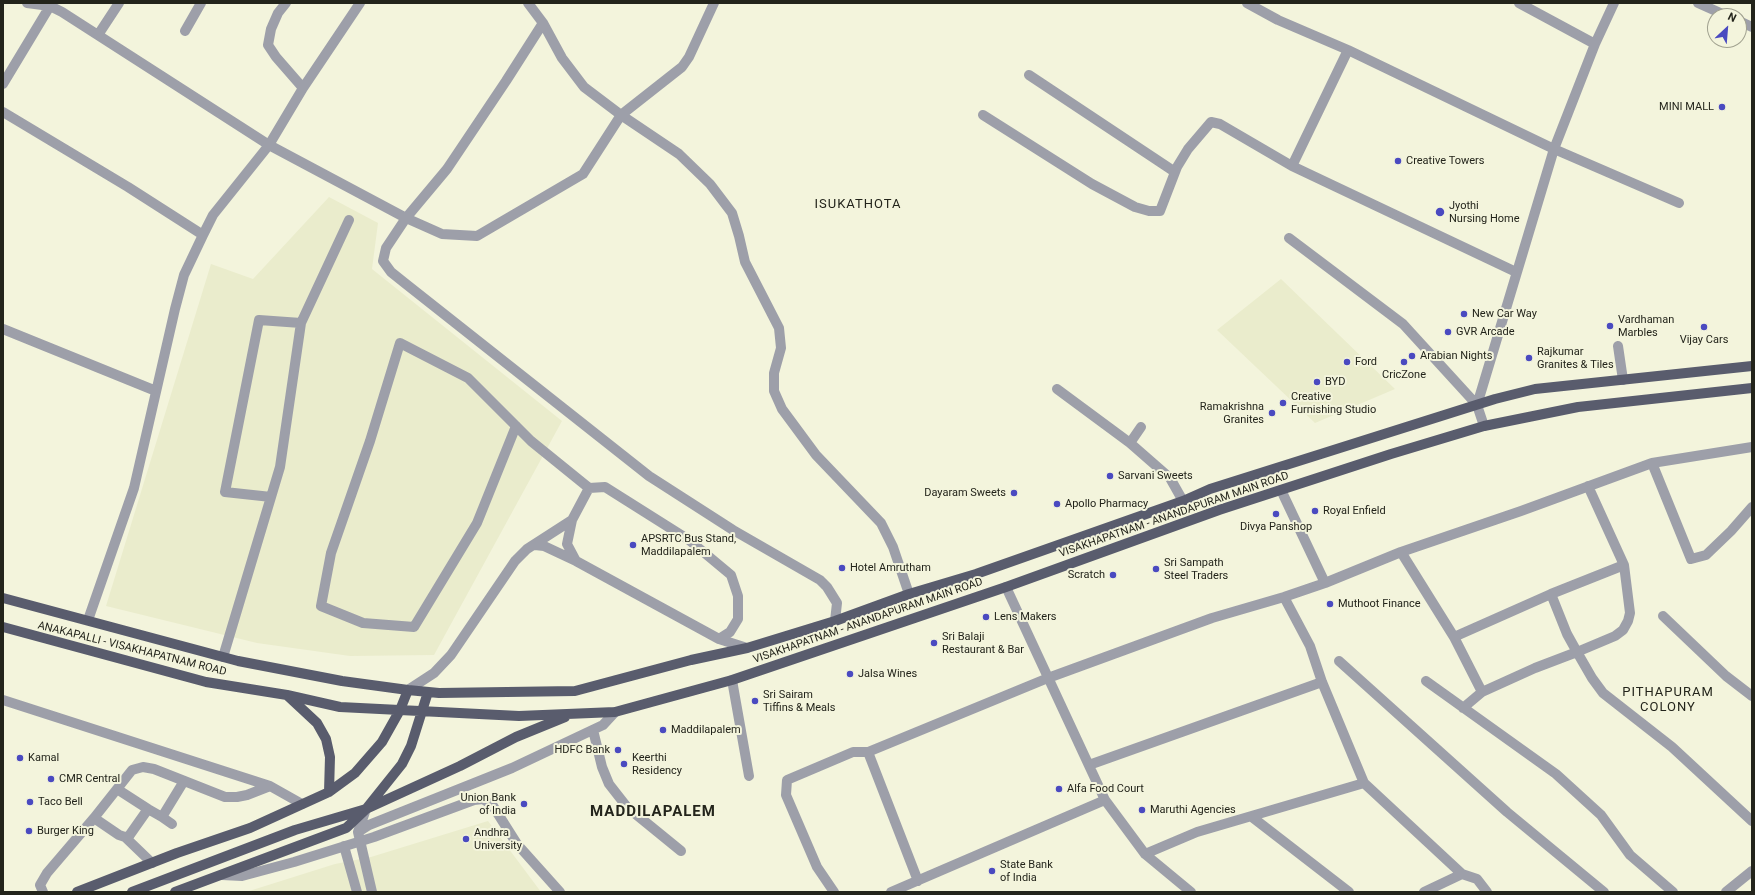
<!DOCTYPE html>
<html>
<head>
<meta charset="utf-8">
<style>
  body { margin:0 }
  #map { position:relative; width:1755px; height:895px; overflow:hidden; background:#f3f4dc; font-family:Roboto,sans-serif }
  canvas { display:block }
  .frame { position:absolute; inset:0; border:4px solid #23241b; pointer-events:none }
  .north { position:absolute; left:1707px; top:8px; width:40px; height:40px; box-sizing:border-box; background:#f3f4dc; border:1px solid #a0a18f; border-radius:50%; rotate:26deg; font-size:11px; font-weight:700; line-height:16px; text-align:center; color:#23241b }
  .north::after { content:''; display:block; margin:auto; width:14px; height:18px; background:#4a4ac0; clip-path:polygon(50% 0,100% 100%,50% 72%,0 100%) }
</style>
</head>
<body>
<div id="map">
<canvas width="1755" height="895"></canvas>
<div class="frame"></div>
<div class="north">N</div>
</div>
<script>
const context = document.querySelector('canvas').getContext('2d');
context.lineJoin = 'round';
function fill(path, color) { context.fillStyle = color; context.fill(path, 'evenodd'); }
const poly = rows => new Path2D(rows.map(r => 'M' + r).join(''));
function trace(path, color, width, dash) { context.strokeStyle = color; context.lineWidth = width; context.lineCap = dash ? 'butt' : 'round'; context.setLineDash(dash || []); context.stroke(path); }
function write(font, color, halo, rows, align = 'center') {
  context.font = font + ' Roboto,sans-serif'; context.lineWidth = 4; context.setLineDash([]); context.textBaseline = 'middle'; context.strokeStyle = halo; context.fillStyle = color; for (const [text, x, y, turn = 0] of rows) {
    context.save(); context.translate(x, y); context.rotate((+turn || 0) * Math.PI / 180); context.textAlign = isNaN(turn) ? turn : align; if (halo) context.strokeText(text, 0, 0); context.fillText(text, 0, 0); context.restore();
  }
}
fill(poly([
  [329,197,378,223,372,269,562,421,434,655,350,656,257,643,106,606,211,264,253,279],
  [1281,279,1395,389,1315,423,1217,330],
  [488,821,541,892,246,892,335,864,371,857]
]), '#eaeccc');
trace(poly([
  [27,3,50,6,50,3],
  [286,3,278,13,271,29,268,45,276,57,303,88],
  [528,3,543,23,562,58,584,87,621,115,679,154,710,184,732,213,739,236,745,262,779,328,781,348,774,373,774,391,782,409,816,455,881,523,893,547,909,594],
  [1247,3,1278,20,1348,50,1554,149,1477,405],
  [1519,3,1595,44],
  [1614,3,1595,44,1554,149,1679,203],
  [1698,3,1727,16],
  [1739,21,1752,27],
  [543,23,506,81,447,169,406,218,386,248,383,261,391,272,406,284,649,476,733,530,820,580,827,587,837,603,835,621],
  [185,31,201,3],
  [98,35,119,3],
  [1348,50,1292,166,1516,272],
  [1029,75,1175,172],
  [3,84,50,6,62,12,269,145,406,218,442,234,477,236,583,174,621,115,682,67,689,57,714,3],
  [3,112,128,187,203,235],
  [983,115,1092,184,1135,207,1149,211,1160,211,1177,167,1188,149,1211,122,1220,124,1292,166],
  [1289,238,1403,324,1477,405,1484,426],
  [301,323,349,220],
  [3,329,156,391],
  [1618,346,1623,380],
  [1057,389,1130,443],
  [516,426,477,523,414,627,363,623,321,606,331,553,370,441,400,343,468,378,531,441,589,488],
  [1141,427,1130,443,1170,478,1183,501],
  [1652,463,1752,447],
  [1281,490,1325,583],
  [535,545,544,546,576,561,719,639,747,648],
  [1401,552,1454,637,1551,594,1624,565,1588,486],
  [576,561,567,544,572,520,589,488,605,487,689,540,731,575,738,596,738,619,730,632,719,639],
  [1006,587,1105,800,1145,854,1191,892],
  [1551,594,1567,634,1577,652,1615,636,1623,630,1628,621,1630,613,1624,565],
  [1284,597,1310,646,1322,682,1364,783,1462,874,1477,879,1487,892],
  [1663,616,1726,676,1752,696],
  [88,620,134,488,175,309,184,275,203,235,213,215,269,145,303,88,360,3],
  [1454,637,1482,692],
  [223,657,280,467,301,323,259,320,225,492,271,497],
  [1339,661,1507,812,1604,892],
  [732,680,749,776],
  [1426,681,1556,774,1601,815,1630,855,1673,892],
  [408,690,434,673,451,655,515,561,527,549,572,520],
  [3,700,270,786,302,804],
  [1463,708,1482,692,1535,668,1577,652,1592,678,1603,693,1672,747,1752,821],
  [593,730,602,767,609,784,627,807,681,851],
  [868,752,918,881],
  [1089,765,1322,682],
  [117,789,148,809],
  [366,809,358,832,372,892],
  [162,817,172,824],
  [1252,817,1349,892],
  [94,818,119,835,125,837,129,836,148,809,162,817,184,781],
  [358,832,369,825,512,768,603,725,615,712],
  [125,837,152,863],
  [344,846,357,892],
  [1145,854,1197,832,1364,783],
  [222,875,242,876,294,862,374,837,474,800,483,799,493,806,517,844,560,892],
  [43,892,40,885,47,873,94,818,132,770,143,767,154,769,225,797,237,797,247,795,270,786],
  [834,892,817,867,786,795,787,780,853,752,868,752,1048,678,1212,618,1284,597,1325,583,1401,552,1521,511,1652,463,1691,559,1706,555,1731,531,1752,507],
  [891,892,1105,800],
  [1424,892,1462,874],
  [1726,892,1752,871]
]), '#9d9fa9', 10);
trace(poly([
  [3,598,238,661,342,681,408,690,439,693,575,691,691,660,747,648,835,621,909,594,976,574,1183,501,1210,489,1495,399,1535,389,1752,366],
  [3,627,206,682,287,695,340,707,519,716,615,712,732,680,1006,587,1219,510,1391,454,1484,426,1578,407,1752,388],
  [288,696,317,723,326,739,330,757,329,792],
  [77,892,177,853,250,828,329,792,355,773,382,742,400,710,408,690],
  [132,892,295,830,366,809,460,766,516,737,565,717],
  [175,892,346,828,366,809,402,764,411,746,428,692]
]), '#595c6d', 10);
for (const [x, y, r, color] of [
  [1722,107,4,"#4a4ac0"],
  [1398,161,4,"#4a4ac0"],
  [1440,212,5,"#4a4ac0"],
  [1464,314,4,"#4a4ac0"],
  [1610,326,4,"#4a4ac0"],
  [1704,327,4,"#4a4ac0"],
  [1448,332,4,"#4a4ac0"],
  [1412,356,4,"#4a4ac0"],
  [1529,358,4,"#4a4ac0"],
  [1347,362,4,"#4a4ac0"],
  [1404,362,4,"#4a4ac0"],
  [1317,382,4,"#4a4ac0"],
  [1283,403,4,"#4a4ac0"],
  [1272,413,4,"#4a4ac0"],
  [1110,476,4,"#4a4ac0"],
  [1014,493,4,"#4a4ac0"],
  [1057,504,4,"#4a4ac0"],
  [1315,511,4,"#4a4ac0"],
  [1276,514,4,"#4a4ac0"],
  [633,545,4,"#4a4ac0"],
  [842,568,4,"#4a4ac0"],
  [1156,569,4,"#4a4ac0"],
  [1113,575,4,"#4a4ac0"],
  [1330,604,4,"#4a4ac0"],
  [986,617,4,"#4a4ac0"],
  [934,643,4,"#4a4ac0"],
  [850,674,4,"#4a4ac0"],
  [755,701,4,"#4a4ac0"],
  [663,730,4,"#4a4ac0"],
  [618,750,4,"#4a4ac0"],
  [20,758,4,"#4a4ac0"],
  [624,764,4,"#4a4ac0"],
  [51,779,4,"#4a4ac0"],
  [1059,789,4,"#4a4ac0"],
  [30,802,4,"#4a4ac0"],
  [524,804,4,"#4a4ac0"],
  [1142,810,4,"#4a4ac0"],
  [29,831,4,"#4a4ac0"],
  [466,839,4,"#4a4ac0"],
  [992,871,4,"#4a4ac0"]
]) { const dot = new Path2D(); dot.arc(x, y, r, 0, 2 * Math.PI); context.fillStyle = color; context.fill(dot); trace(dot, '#f3f4dc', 1.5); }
write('11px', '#23241b', '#f3f4dc', [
  ["MINI MALL",1714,107,"right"],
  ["Creative Towers",1406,161],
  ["Jyothi",1449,206],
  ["Nursing Home",1449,219],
  ["New Car Way",1472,314],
  ["Vardhaman",1618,320],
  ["Marbles",1618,333],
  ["GVR Arcade",1456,332],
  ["Vijay Cars",1704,340,"center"],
  ["Rajkumar",1537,352],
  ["Granites & Tiles",1537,365],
  ["Arabian Nights",1420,356],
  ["Ford",1355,362],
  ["CricZone",1404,375,"center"],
  ["BYD",1325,382],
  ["Creative",1291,397],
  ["Furnishing Studio",1291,410],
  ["Ramakrishna",1264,407,"right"],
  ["Granites",1264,420,"right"],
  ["Sarvani Sweets",1118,476],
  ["Dayaram Sweets",1006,493,"right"],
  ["Apollo Pharmacy",1065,504],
  ["Royal Enfield",1323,511],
  ["Divya Panshop",1276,527,"center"],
  ["APSRTC Bus Stand,",641,539],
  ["Maddilapalem",641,552],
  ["Sri Sampath",1164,563],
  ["Steel Traders",1164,576],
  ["Hotel Amrutham",850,568],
  ["Scratch",1105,575,"right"],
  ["Muthoot Finance",1338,604],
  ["Lens Makers",994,617],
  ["Sri Balaji",942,637],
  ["Restaurant & Bar",942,650],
  ["Jalsa Wines",858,674],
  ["Sri Sairam",763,695],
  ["Tiffins & Meals",763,708],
  ["Maddilapalem",671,730],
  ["HDFC Bank",610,750,"right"],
  ["Kamal",28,758],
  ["Keerthi",632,758],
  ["Residency",632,771],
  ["CMR Central",59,779],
  ["Alfa Food Court",1067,789],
  ["Union Bank",516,798,"right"],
  ["of India",516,811,"right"],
  ["Taco Bell",38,802],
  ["Maruthi Agencies",1150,810],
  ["Burger King",37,831],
  ["Andhra",474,833],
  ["University",474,846],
  ["State Bank",1000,865],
  ["of India",1000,878]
], 'left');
write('11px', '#23241b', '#f3f4dc', [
  ["VISAKHAPATNAM - ANANDAPURAM MAIN ROAD",1174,515,-19],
  ["VISAKHAPATNAM - ANANDAPURAM MAIN ROAD",868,621,-19],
  ["ANAKAPALLI - VISAKHAPATNAM ROAD",132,649,14]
]);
context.letterSpacing = '1px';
write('13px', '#23241b', '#f3f4dc', [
  ["ISUKATHOTA",858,205],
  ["PITHAPURAM",1668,693],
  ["COLONY",1668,708]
]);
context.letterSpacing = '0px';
context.letterSpacing = '1px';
write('bold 15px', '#23241b', '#f3f4dc', [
  ["MADDILAPALEM",653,812]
]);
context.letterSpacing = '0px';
</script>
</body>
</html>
